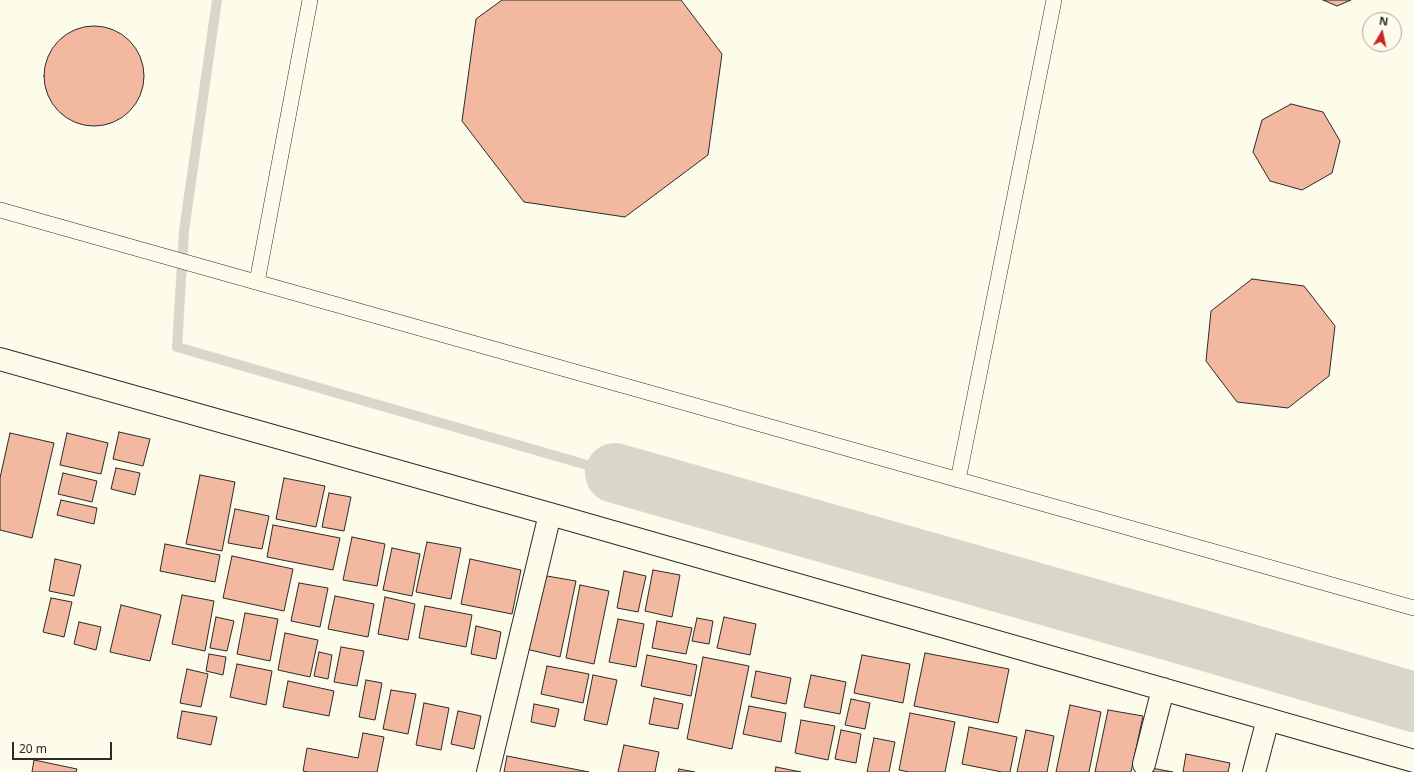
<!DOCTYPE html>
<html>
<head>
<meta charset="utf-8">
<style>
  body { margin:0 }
  #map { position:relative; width:1414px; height:772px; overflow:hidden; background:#fdfbea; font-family:"Noto Sans",sans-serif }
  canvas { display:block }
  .north { position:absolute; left:1362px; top:12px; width:40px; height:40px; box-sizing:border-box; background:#fdfbea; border:1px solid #a9a89e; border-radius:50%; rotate:9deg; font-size:11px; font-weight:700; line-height:16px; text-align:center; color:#2b2b2b }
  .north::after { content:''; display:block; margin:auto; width:14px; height:18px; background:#c62828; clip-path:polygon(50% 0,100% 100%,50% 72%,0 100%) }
  .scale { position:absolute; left:12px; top:742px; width:100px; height:18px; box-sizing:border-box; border:2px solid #2b2b2b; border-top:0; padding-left:5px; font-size:12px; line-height:14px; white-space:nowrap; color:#2b2b2b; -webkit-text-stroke:3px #fdfbea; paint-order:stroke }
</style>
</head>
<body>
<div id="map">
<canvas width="1414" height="772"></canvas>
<div class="north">N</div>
<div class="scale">20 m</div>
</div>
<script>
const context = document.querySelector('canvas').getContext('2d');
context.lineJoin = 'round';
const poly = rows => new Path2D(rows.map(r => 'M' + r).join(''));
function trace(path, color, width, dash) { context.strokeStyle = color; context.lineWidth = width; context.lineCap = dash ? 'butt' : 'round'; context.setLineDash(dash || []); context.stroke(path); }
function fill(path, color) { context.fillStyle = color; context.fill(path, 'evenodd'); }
trace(poly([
  [217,0,184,231,177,347,615,473]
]), '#d8d7c9', 10);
trace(poly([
  [615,473,1192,637,1414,702]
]), '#d8d7c9', 60);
const building = poly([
  [502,0,681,0,722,54,708,155,625,217,524,202,462,121,476,19,502,0],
  [1323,0,1351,0,1337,6,1323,0],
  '44 76a50 50 0 1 1 100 0a50 50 0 1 1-100 0Z',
  [1291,104,1323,112,1340,141,1332,173,1302,190,1270,181,1253,152,1262,120,1291,104],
  [1252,279,1304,286,1335,326,1329,376,1288,408,1237,402,1206,361,1211,311,1252,279],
  [119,432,150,439,143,466,113,459,119,432],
  [10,433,54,443,32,538,0,530,0,478,10,433],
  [67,433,108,443,101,474,60,465,67,433],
  [116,468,140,473,135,495,111,489,116,468],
  [63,473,97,481,92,502,58,494,63,473],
  [200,475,235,482,222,551,186,544,200,475],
  [284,478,325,486,316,527,276,519,284,478],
  [329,493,351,497,344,531,322,527,329,493],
  [61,500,97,508,94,524,57,515,61,500],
  [235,509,269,516,262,549,228,543,235,509],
  [273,525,340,538,333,570,267,557,273,525],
  [352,537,385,544,377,586,343,580,352,537],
  [427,542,461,548,451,599,416,592,427,542],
  [165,544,220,555,215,582,160,571,165,544],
  [392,548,420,554,412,596,383,590,392,548],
  [232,556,293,569,284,611,223,598,232,556],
  [55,559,81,565,74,596,49,591,55,559],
  [470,559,521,570,512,614,461,604,470,559],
  [653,570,680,575,672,617,645,611,653,570],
  [624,571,646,576,638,612,617,608,624,571],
  [541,575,576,581,560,657,526,649,541,575],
  [299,583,328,588,320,627,291,621,299,583],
  [580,585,609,591,594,664,566,658,580,585],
  [182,595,214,601,205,651,172,644,182,595],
  [335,596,374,604,368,637,328,629,335,596],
  [385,597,415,604,408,640,378,634,385,597],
  [51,598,72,602,64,637,43,632,51,598],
  [121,605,161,615,150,661,110,652,121,605],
  [425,606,472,615,466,647,419,638,425,606],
  [245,613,278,619,270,661,237,654,245,613],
  [216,617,234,621,227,651,210,648,216,617],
  [724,617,756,624,750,655,717,648,724,617],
  [697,618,713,621,709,644,692,641,697,618],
  [618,619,644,624,636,667,609,662,618,619],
  [657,621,692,628,686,654,652,648,657,621],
  [79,622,101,627,96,650,74,644,79,622],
  [476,626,501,632,496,659,471,654,476,626],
  [285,633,318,640,310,677,278,670,285,633],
  [341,647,364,651,357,686,334,682,341,647],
  [319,652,332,655,328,679,314,676,319,652],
  [925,653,1009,669,998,723,914,706,925,653],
  [209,654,226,657,223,675,206,671,209,654],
  [647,655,697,665,691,696,641,686,647,655],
  [862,655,910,664,903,703,854,693,862,655],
  [703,657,749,666,732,749,687,739,703,657],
  [237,664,272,671,266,705,230,697,237,664],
  [547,666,589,674,583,703,541,694,547,666],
  [187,669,208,674,201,707,180,703,187,669],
  [756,671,791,678,786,704,751,697,756,671],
  [593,675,617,680,607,725,584,720,593,675],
  [811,675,846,682,840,714,804,707,811,675],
  [366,680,382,683,375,720,359,717,366,680],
  [288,681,334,691,329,716,283,707,288,681],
  [391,690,416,694,408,734,383,729,391,690],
  [654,698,683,704,678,729,649,724,654,698],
  [851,699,870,703,865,729,845,725,851,699],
  [424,703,449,708,441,750,416,745,424,703],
  [534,704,559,709,555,727,531,722,534,704],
  [1070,705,1101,712,1089,772,1056,772,1070,705],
  [749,706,786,713,781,742,743,734,749,706],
  [1108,710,1143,716,1131,772,1095,772,1108,710],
  [182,711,217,717,211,745,177,738,182,711],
  [458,711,481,716,474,749,451,744,458,711],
  [910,713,955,722,945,772,909,772,899,770,910,713],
  [801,720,835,726,828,760,795,753,801,720],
  [969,727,1017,737,1010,772,1002,772,962,764,969,727],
  [841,730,861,734,856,763,835,759,841,730],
  [1026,730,1054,736,1047,772,1017,772,1026,730],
  [363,733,384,737,377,772,308,772,303,771,307,748,358,758,363,733],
  [874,738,895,742,889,772,867,772,874,738],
  [624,745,659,752,655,772,618,772,624,745],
  [1186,754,1230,763,1228,772,1183,772,1186,754],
  [507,756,589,772,504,772,507,756],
  [34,760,77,769,76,772,32,772,34,760],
  [776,767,801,772,775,772,776,767],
  [1146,767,1173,772,1145,772,1146,767],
  [679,769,695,772,678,772,679,769]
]);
fill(building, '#f2b8a0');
trace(building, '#2b2b2b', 1);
const service = poly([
  [0,210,1414,608],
  [257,282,310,0],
  [958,480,1054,0]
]);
const minor = poly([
  [0,359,550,514,1414,761],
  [1144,764,1163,689],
  [488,772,550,514],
  [1254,772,1268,719]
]);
trace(service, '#2b2b2b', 16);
trace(minor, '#2b2b2b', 24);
trace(service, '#fdfbea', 15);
trace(minor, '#fdfbea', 22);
</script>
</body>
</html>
